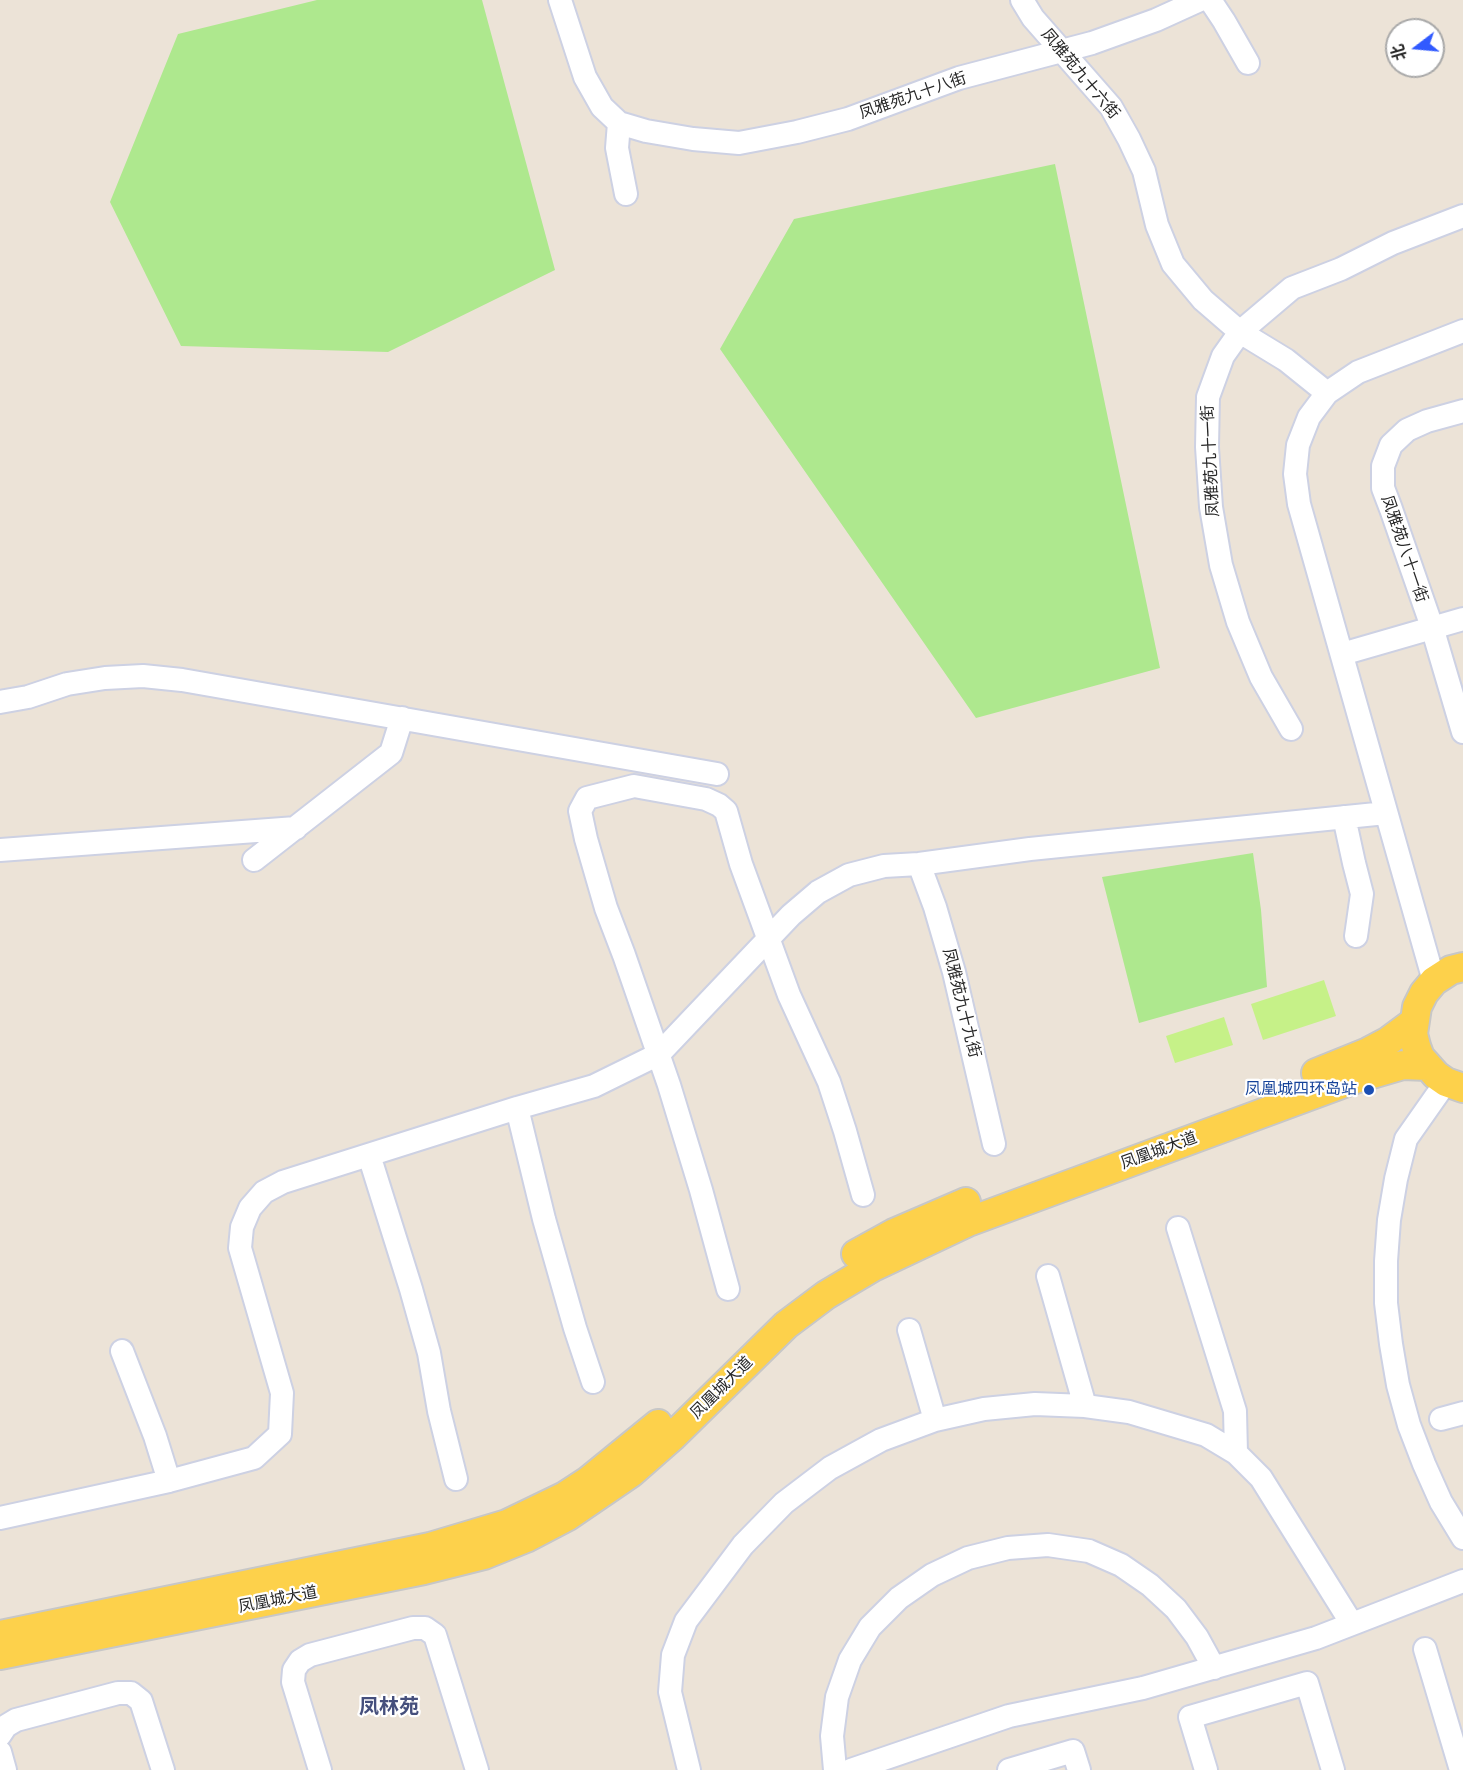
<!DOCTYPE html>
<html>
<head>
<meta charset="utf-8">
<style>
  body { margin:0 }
  #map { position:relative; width:1463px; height:1770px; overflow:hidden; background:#ece3d7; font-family:Arial,"Noto Sans SC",sans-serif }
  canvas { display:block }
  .north { position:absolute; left:1385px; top:18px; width:60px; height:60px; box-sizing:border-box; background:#fff; border:2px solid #a9a9a9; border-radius:50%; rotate:254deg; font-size:16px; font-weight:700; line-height:24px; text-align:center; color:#282828 }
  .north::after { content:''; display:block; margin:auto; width:21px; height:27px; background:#315aff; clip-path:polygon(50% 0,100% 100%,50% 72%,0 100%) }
</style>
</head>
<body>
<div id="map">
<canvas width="1463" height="1770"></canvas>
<div class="north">北</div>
</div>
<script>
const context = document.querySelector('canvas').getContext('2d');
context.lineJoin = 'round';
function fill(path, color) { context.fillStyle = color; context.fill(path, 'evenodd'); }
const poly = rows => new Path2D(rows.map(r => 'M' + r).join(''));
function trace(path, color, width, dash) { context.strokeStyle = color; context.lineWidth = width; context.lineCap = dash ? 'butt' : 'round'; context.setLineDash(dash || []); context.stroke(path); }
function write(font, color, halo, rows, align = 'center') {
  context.font = font + ' Arial,"Noto Sans SC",sans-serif'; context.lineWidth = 4.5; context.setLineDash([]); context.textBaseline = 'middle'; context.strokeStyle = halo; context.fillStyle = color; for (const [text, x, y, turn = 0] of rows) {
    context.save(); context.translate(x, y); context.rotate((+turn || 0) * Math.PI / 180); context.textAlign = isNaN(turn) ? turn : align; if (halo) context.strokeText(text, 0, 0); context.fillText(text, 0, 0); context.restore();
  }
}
fill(poly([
  [317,0,482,0,555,270,388,352,181,346,110,202,178,34],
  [1055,164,1160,668,976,718,720,349,794,219],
  [1253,853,1261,910,1267,987,1139,1023,1102,877]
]), '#aee88e');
fill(poly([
  [1324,980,1336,1016,1263,1040,1251,1004],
  [1224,1017,1233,1045,1175,1063,1166,1036]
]), '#c6f188');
const minor = poly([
  [560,0,585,77,602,107,619,123,646,131,693,139,739,143,797,132,848,119,959,78,1092,43,1156,20,1200,0],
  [1022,0,1033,18,1111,107,1129,139,1144,171,1157,225,1173,264,1203,300,1240,332,1286,360,1327,393],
  [1210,0,1224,21,1248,63],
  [619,123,617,148,626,194],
  [1463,411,1427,421,1407,430,1391,445,1383,466,1383,488,1391,509,1432,627,1463,732],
  [1342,654,1463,619],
  [0,702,28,697,67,684,105,678,143,676,182,680,717,774],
  [1291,729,1261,677,1238,622,1221,565,1211,507,1207,447,1208,397,1223,356,1240,332,1292,288,1341,269,1393,243,1463,216],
  [1344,817,1354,863,1362,894,1356,936],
  [0,850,296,828],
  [254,860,391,753,402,718],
  [919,864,935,907,954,972,994,1144],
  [1434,981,1299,504,1295,474,1298,445,1309,417,1327,393,1358,372,1463,331],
  [1446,1082,1406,1139,1396,1179,1389,1220,1386,1261,1386,1303,1391,1344,1398,1385,1409,1425,1424,1464,1441,1502,1463,1538],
  [517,1108,544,1219,575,1328,593,1382],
  [369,1155,411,1289,429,1353,439,1411,456,1479],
  [1178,1228,1235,1411,1236,1453],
  [1048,1276,1085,1406],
  [728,1289,701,1190,669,1085,624,955,606,908,586,839,580,811,587,798,634,786,706,799,719,805,726,811,741,864,789,995,829,1082,845,1131,863,1195],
  [909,1330,935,1420],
  [122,1351,155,1436,169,1481],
  [1441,1419,1463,1413],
  [0,1518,169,1481,254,1458,280,1434,282,1393,240,1248,242,1227,250,1208,264,1192,283,1182,517,1108,594,1086,659,1054,791,915,818,892,849,875,884,866,919,864,1030,849,1386,813],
  [1425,1649,1461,1770],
  [0,1735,6,1726,16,1720,118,1693,131,1693,141,1701,163,1770],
  [0,1752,5,1770],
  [320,1770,293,1682,294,1670,300,1661,310,1655,413,1628,425,1628,435,1635,477,1770],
  [689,1770,670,1692,673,1655,686,1621,743,1545,784,1503,830,1468,881,1440,935,1420,984,1409,1035,1404,1085,1406,1129,1412,1206,1435,1236,1453,1261,1478,1352,1624],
  [835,1770,832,1736,837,1697,850,1660,870,1627,899,1598,932,1575,968,1558,1008,1548,1048,1545,1089,1551,1121,1565,1150,1585,1176,1609,1197,1637,1214,1668],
  [851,1770,1009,1716,1143,1688,1316,1638,1463,1581],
  [1009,1770,1073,1751,1079,1770],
  [1206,1770,1190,1717,1307,1683,1333,1770]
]);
const major = poly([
  [1463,967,1451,970,1434,981,1424,993,1417,1007,1413,1034,1416,1046,1420,1057,1436,1075,1446,1082,1463,1088],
  [1316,1073,1368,1052,1387,1042,1414,1022],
  [856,1254,894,1233,966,1202],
  [0,1635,430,1547,507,1524,565,1496,588,1481,658,1424],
  [0,1655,424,1570,484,1555,526,1538,568,1516,631,1473,672,1437,786,1325,826,1295,873,1267,968,1222,1355,1079,1403,1065,1428,1066]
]);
trace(minor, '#cdd1e3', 26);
trace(major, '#c7c7c7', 32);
trace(minor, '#fff', 22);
trace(major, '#fdd14b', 28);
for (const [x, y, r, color] of [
  [1369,1090,6,"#1a4fb4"]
]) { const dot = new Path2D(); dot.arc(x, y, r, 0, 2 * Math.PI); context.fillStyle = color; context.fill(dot); trace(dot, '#fff', 2); }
write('16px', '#282828', '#fff', [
  ["凤雅苑九十六街",1080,74,50],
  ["凤雅苑九十八街",913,96,-19],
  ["凤雅苑九十一街",1211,461,-93],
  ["凤雅苑八十一街",1404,549,71],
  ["凤雅苑九十九街",961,1003,76],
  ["凤凰城大道",1159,1151,-20],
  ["凤凰城大道",722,1388,-45],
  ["凤凰城大道",278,1600,-11]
]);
write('16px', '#164399', '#fff', [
  ["凤凰城四环岛站",1357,1090]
], 'right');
write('bold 20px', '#454f7c', '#fff', [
  ["凤林苑",389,1707]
]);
</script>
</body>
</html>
